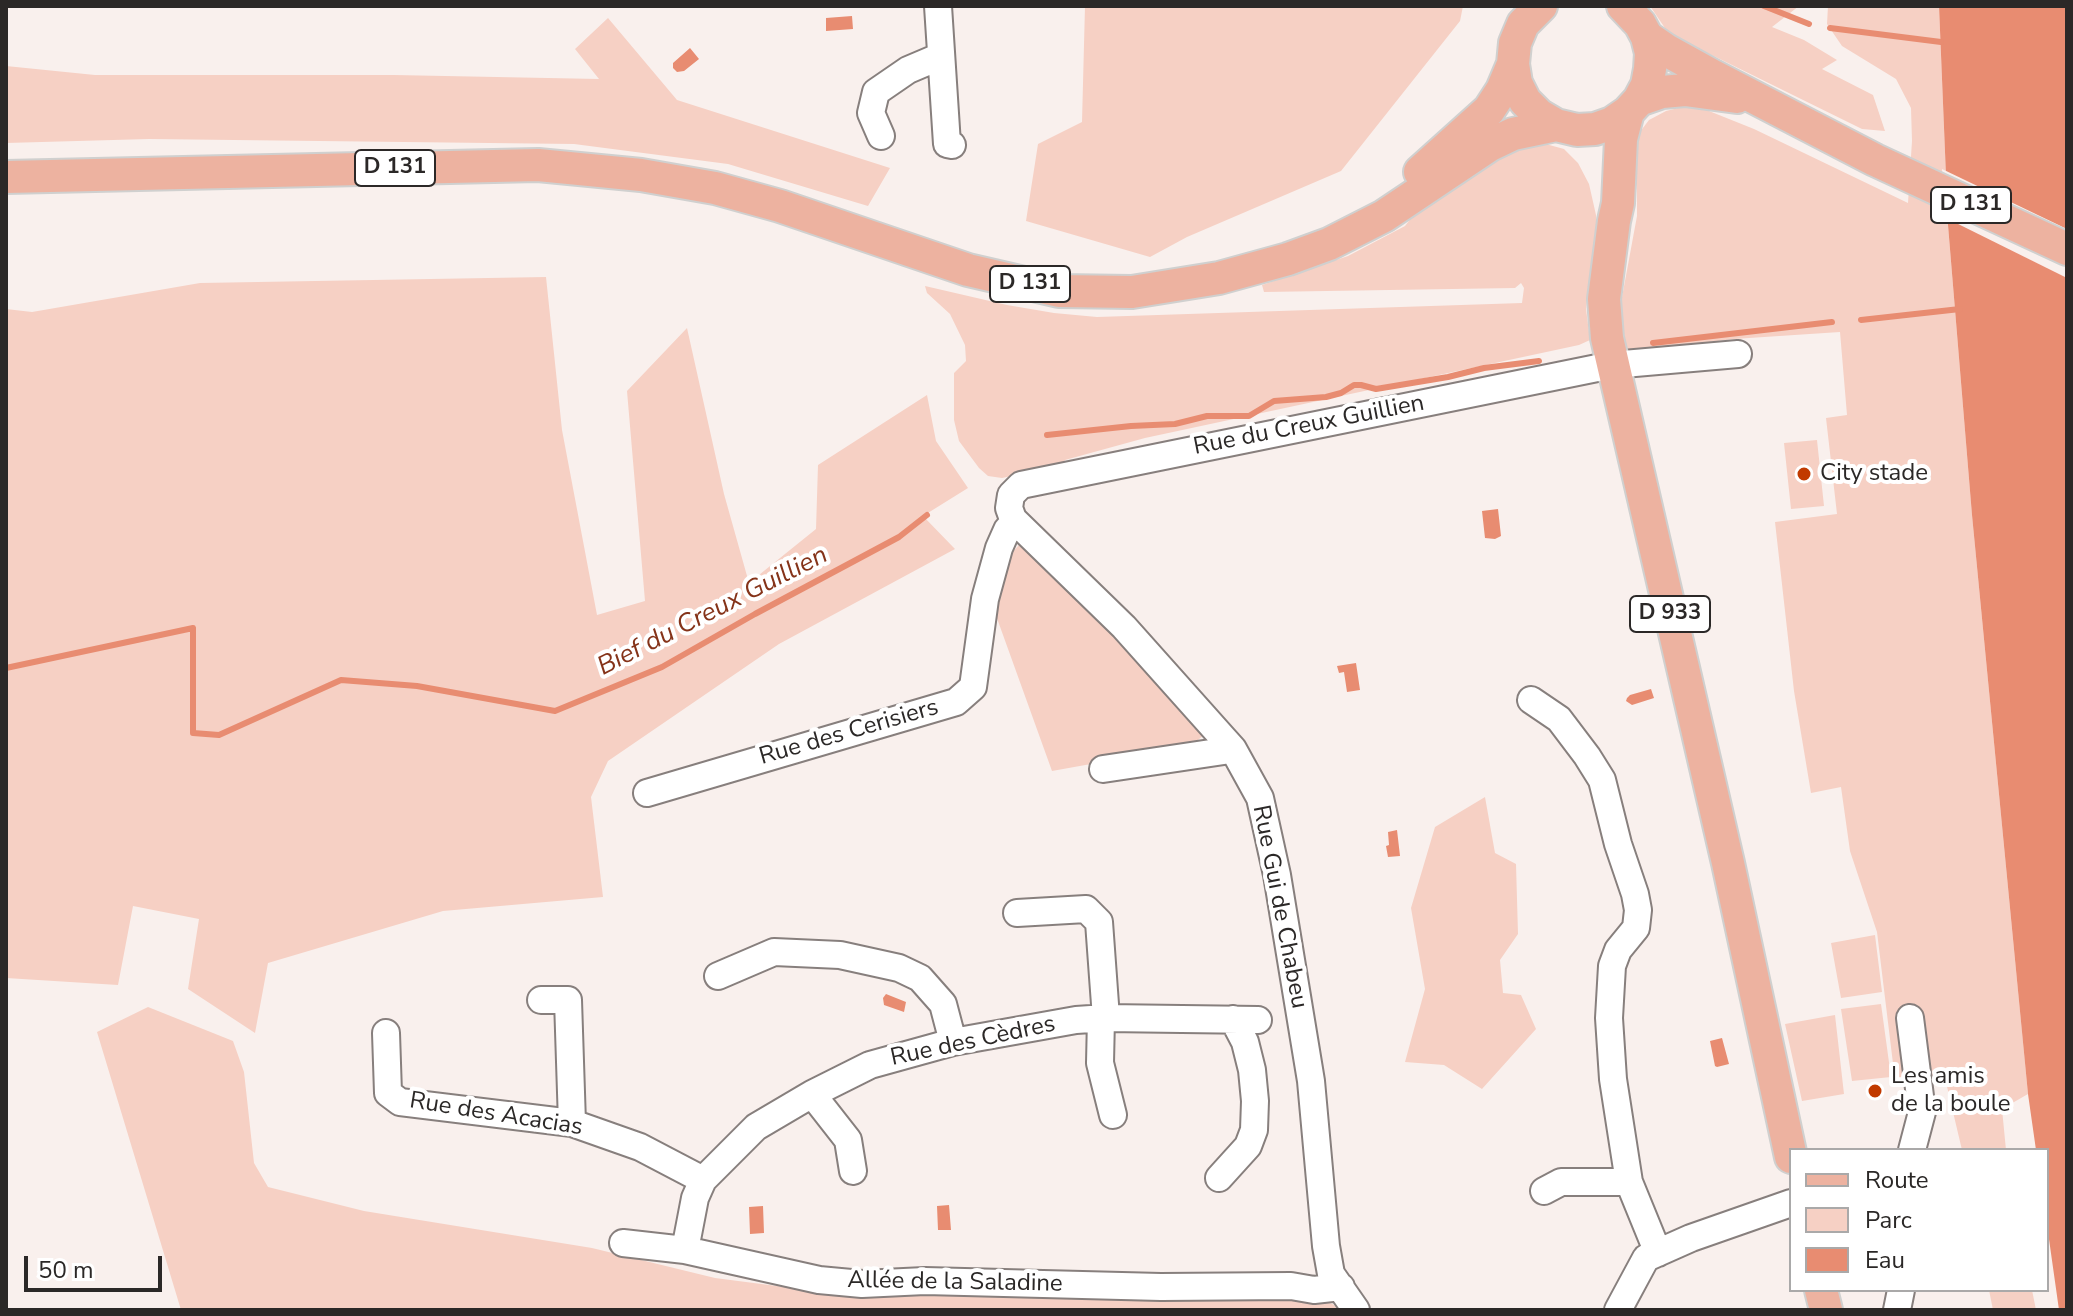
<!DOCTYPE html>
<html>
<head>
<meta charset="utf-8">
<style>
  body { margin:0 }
  #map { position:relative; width:2073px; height:1316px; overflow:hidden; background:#f9f0ed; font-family:"Nunito Sans",sans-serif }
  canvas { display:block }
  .frame { position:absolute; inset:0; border:8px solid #2b2827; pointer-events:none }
  .legend { position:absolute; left:1789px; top:1148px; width:260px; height:144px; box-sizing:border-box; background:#fff; border:2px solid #aaa9a9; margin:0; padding:10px 14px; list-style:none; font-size:24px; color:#2b2827 }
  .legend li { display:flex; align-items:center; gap:16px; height:40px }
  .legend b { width:40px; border:2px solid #aaa9a9 }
  .scale { position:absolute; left:24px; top:1256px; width:138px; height:36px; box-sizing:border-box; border:4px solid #2b2827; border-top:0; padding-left:10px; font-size:24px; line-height:28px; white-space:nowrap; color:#2b2827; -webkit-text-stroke:6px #fff; paint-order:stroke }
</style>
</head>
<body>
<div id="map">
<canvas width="2073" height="1316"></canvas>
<div class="frame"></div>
<ul class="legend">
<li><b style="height:10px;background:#edb2a0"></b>Route</li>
<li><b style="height:22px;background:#f6d0c4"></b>Parc</li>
<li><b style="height:22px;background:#e88c71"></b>Eau</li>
</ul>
<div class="scale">50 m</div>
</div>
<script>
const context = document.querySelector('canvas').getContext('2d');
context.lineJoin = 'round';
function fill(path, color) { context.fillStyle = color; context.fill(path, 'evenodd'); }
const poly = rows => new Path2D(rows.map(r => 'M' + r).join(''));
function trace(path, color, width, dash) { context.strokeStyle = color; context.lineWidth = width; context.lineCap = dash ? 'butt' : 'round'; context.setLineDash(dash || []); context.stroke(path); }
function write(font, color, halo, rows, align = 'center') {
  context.font = font + ' "Nunito Sans",sans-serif'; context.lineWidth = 8; context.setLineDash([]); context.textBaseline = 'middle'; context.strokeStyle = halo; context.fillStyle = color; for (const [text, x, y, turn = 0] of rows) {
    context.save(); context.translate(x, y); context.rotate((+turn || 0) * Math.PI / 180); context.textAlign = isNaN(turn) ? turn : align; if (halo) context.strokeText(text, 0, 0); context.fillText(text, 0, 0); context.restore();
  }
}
fill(poly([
  [1085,6,1463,6,1460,21,1341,171,1187,237,1150,257,1026,221,1038,144,1082,122],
  [1650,6,1799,6,1772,27,1804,40,1837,60,1822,69,1873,95,1885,131,1862,129,1669,34],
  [1828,6,1939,6,1948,225,1972,515,2028,1094,2002,1109,2006,1150,1962,1150,1944,1074,1895,1080,1877,932,1850,851,1841,787,1811,793,1794,691,1775,522,1837,514,1826,418,1847,415,1840,332,1734,339,1627,352,1620,308,1637,216,1637,192,1634,156,1636,137,1649,120,1666,111,1686,106,1704,109,1754,129,1908,203,1912,141,1911,108,1896,79,1842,46,1827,24],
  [608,18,677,100,890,168,868,206,728,164,574,144,149,139,6,143,6,66,95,75,394,75,599,79,575,49],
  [1542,143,1564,149,1578,163,1589,184,1596,215,1596,236,1588,287,1586,309,1590,340,1579,345,1145,438,1065,460,1061,466,1002,478,988,476,979,468,959,441,954,420,954,373,966,361,965,345,950,314,927,293,925,286,1007,305,1054,313,1097,317,1522,303,1524,288,1521,283,1515,288,1264,292,1262,285,1348,256,1405,226,1415,213,1523,144],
  [546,277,562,430,597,615,645,601,627,391,687,328,724,494,749,583,816,529,818,465,927,395,936,441,968,488,923,516,955,549,779,644,608,761,591,797,603,897,443,911,268,963,255,1033,188,989,199,919,133,906,118,985,6,978,6,309,32,312,200,283],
  [1817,440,1824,506,1791,509,1784,443],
  [1027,543,1206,733,1191,746,1052,771,994,610,1007,558,1019,545],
  [1485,797,1495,853,1516,864,1518,934,1500,960,1503,993,1521,995,1536,1029,1482,1089,1444,1065,1405,1062,1425,989,1411,908,1435,827],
  [1875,935,1882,992,1841,998,1831,943],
  [1881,1004,1891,1077,1852,1081,1841,1009],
  [148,1007,233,1041,244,1072,254,1163,268,1187,364,1211,592,1248,715,1278,800,1289,1309,1293,1334,1305,1338,1310,181,1310,97,1032],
  [1835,1015,1844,1094,1802,1101,1785,1024],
  [1989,1290,2032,1290,2036,1310,1993,1310]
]), '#f6d0c4');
fill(poly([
  [1939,6,2067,6,2067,1310,2059,1310,2047,1225,2047,1150,2036,1150,2028,1094,1972,515,1948,225],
  [852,16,853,29,826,31,826,18],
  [690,48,699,59,684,71,677,72,673,68,673,63],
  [1498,509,1501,536,1495,539,1485,538,1482,511],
  [1356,663,1360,690,1347,692,1344,672,1339,673,1337,666],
  [1651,689,1654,698,1632,705,1626,701,1627,698,1630,695],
  [1397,830,1400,856,1388,857,1386,846,1389,845,1388,832],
  [886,994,906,1002,904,1012,884,1005,883,998],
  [1722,1038,1729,1064,1717,1067,1715,1066,1710,1041],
  [949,1205,951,1230,938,1230,937,1206],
  [763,1206,764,1233,750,1234,749,1207]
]), '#e88c71');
fill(poly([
  [1942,169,2067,229,2067,278,1944,217]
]), '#f9f0ed');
trace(poly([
  [1764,6,1809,24],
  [1830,28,1941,42],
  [1861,320,1960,309],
  [1653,343,1832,322],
  [1047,435,1131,426,1175,424,1207,416,1249,416,1274,401,1326,397,1341,393,1354,385,1361,385,1376,389,1448,377,1484,368,1539,361],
  [6,668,193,628,193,733,219,735,341,680,417,686,555,711,662,667,755,614,899,537,927,515]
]), '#e88c71', 6);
const minor = poly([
  [938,6,947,144,952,145],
  [881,136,871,113,876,92,908,70,941,56],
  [1531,700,1559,719,1587,756,1602,780,1618,844,1635,894,1638,910,1636,928,1618,950,1612,966,1609,1018,1613,1079,1629,1182,1658,1253],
  [1103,769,1224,751,1231,747],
  [647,793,956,702,973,687,985,599,999,548,1007,530,1015,521],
  [1017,913,1086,909,1099,922,1106,1018],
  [718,976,774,952,840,955,899,968,920,978,943,1004,953,1042],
  [541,1000,568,1000,572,1123],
  [1101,1018,1100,1063,1113,1115],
  [1910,1018,1922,1112,1912,1150],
  [386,1033,388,1093,400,1102,572,1123,640,1147,703,1180],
  [812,1094,848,1140,853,1171],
  [1219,1178,1248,1146,1254,1130,1255,1101,1252,1070,1245,1042,1233,1019],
  [1544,1191,1561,1182,1629,1182],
  [623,1243,685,1250,819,1280,862,1284,925,1281,1161,1287,1291,1286,1314,1290,1341,1287],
  [685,1250,695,1198,703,1180,756,1127,812,1094,870,1065,953,1042,1076,1020,1106,1018,1258,1020],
  [1356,1310,1331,1274,1326,1246,1311,1081,1277,875,1260,798,1233,749,1224,739,1124,627,1013,519,1009,508,1011,495,1021,485,1612,365,1738,354],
  [1618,1310,1646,1258,1691,1238,1791,1203],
  [1897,1310,1901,1290]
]);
const major = poly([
  [1541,6,1523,24,1515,43,1513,64,1516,83,1525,101,1539,115,1556,125,1577,130,1595,129,1612,123,1628,112,1639,100,1647,85,1650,69,1651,53,1647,37,1640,24,1623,6],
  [1647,37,1666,50,1713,76,1875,160,2067,249],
  [1639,100,1662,92,1685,90,1737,97],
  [1628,112,1621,139,1618,203,1614,221,1604,299,1607,338,1728,863,1791,1157],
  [1420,172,1489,110,1502,90,1513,64],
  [6,177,538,165,641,175,715,188,780,206,968,270,1059,291,1132,292,1219,278,1288,259,1329,244,1384,216,1490,145,1513,134,1556,125],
  [1821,1290,1826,1310]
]);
trace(minor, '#877f7d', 30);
trace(major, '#d0d0cf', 36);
trace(minor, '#fff', 26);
trace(major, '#edb2a0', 32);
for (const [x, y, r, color] of [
  [1804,474,8,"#c13a00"],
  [1875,1091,8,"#c13a00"]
]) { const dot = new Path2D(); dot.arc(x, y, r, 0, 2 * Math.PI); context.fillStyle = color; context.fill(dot); trace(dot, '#fff', 3); }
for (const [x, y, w] of [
  [395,168,80],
  [1971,205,80],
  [1030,284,80],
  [1670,614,80]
]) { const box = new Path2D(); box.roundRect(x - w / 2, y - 18, w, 36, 6); context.fillStyle = '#fff'; context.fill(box); trace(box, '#2b2827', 2); }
write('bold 22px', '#2b2827', null, [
  ["D 131",395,168],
  ["D 131",1971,205],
  ["D 131",1030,284],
  ["D 933",1670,614]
]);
write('24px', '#2b2827', '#fff', [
  ["Rue du Creux Guillien",1309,426,-11],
  ["Rue des Cerisiers",849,733,-16],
  ["Rue Gui de Chabeu",1279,907,79],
  ["Rue des Cèdres",973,1042,-12],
  ["Rue des Acacias",496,1115,9],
  ["Allée de la Saladine",955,1283,1]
]);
write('24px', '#2b2827', '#fff', [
  ["City stade",1820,474],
  ["Les amis",1891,1077],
  ["de la boule",1891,1105]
], 'left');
write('italic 26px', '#853319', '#fff', [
  ["Bief du Creux Guillien",713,612,-27]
]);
</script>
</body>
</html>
